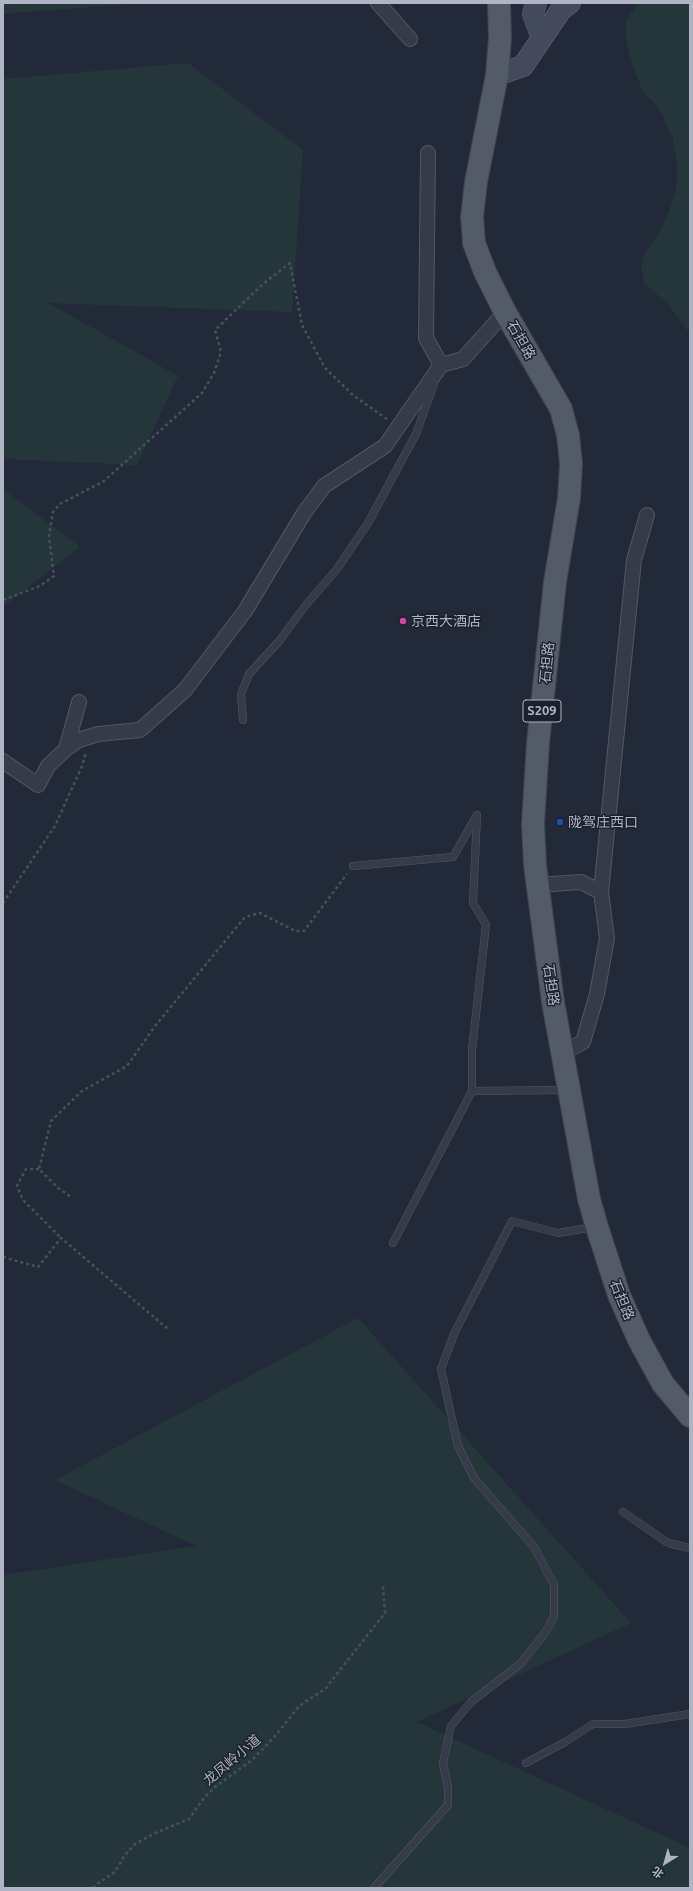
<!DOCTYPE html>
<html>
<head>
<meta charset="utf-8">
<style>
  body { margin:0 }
  #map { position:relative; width:693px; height:1891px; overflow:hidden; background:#222938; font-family:Ubuntu,"Noto Sans SC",sans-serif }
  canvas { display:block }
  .frame { position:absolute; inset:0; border:4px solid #b0b5c5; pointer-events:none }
  .north { position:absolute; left:645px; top:1843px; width:40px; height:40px; -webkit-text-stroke:3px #1b202d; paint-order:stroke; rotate:217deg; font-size:11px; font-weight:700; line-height:16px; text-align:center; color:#b0b5c5 }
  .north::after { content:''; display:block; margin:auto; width:14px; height:18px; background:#b0b5c5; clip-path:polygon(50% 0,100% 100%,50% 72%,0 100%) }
</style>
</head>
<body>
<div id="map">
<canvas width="693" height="1891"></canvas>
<div class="frame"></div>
<div class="north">北</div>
</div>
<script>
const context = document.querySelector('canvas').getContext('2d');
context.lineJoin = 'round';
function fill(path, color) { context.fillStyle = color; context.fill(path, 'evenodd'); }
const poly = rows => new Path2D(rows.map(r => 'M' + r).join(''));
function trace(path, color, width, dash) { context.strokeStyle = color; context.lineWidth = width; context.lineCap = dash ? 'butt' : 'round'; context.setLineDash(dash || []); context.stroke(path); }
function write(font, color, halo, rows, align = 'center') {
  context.font = font + ' Ubuntu,"Noto Sans SC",sans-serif'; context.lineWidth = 3; context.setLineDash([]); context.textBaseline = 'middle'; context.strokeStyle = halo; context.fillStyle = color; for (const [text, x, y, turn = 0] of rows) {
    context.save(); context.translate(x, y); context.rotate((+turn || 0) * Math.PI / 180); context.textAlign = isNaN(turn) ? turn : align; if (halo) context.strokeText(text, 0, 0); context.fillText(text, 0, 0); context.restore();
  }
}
fill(poly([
  [3,3,144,3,3,14],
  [639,3,690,3,690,334,668,304,644,283,641,266,645,252,655,239,666,219,676,191,677,167,673,138,658,107,643,92,633,67,626,41,626,20],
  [188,63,303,150,292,312,49,303,178,376,137,465,3,459,3,79],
  [3,489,80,547,3,607],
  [358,1318,631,1623,417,1722,690,1848,690,1888,3,1888,3,1575,196,1546,55,1480]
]), '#25363a');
const lane = poly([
  [243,720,241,694,249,674,280,640,305,606,337,569,368,523,416,434,434,384],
  [353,866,453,857,477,815,473,903,486,925,472,1050,472,1091,567,1090],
  [393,1243,472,1091],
  [623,1512,668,1543,690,1548],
  [526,1763,565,1742,593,1724,625,1724,690,1714],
  [374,1888,448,1805,448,1788,443,1763,451,1726,471,1702,520,1664,545,1633,554,1616,554,1585,534,1547,474,1478,458,1446,441,1369,454,1334,512,1221,558,1233,594,1227]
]);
const street = poly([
  [378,3,410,39],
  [428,153,426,338,441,365],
  [79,702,66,749,79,740,98,734,140,730,185,690,245,611,304,513,324,486,385,446,441,365,463,359,505,312],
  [3,761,38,785,48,766,66,749],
  [537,885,581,882,601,892],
  [563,1053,583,1042,597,994,607,938,601,892,634,560,647,515]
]);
const secondary = poly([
  [536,3,533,14,542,38],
  [497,75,523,66,561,10,570,3]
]);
const primary = poly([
  [499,3,500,38,497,75,476,182,472,217,474,243,485,272,505,312,561,409,568,435,571,463,569,498,555,582,538,743,533,824,535,865,553,1002,589,1199,597,1227,619,1295,639,1340,663,1384,690,1416]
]);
trace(lane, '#535866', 8);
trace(street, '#535866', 16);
trace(secondary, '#535866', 22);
trace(primary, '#3e4452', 24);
trace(poly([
  [3,600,40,586,54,576,49,536,53,512,60,504,104,481,202,393,214,373,221,352,215,330,263,284,290,263,302,325,325,368,353,395,388,420],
  [3,903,55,826,82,766,86,752],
  [39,1169,26,1169,17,1186,23,1200,61,1238],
  [70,1196,58,1188,39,1169,51,1121,82,1091,127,1066,155,1026,245,917,260,913,295,931,304,931,347,874],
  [3,1257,38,1267,61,1238,169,1330],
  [93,1888,97,1884,115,1872,125,1855,135,1844,155,1833,189,1819,204,1798,215,1787,252,1760,276,1735,299,1706,325,1689,385,1613,383,1586]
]), '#435358', 2.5, [3, 3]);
trace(lane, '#353b48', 7);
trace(street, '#353b48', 14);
trace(secondary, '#434a5b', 20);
trace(primary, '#535a68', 22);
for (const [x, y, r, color] of [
  [403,621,4,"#d1479c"],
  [560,822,4,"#1a4fb4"]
]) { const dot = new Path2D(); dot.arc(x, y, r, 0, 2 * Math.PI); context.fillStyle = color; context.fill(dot); trace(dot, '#1b202d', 1.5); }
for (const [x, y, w] of [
  [542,711,38]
]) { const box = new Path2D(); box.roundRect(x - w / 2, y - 11, w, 22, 3); context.fillStyle = '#1b202d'; context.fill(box); trace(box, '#b0b5c5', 1); }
write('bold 13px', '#b0b5c5', null, [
  ["S209",542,711]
]);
write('14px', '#b0b5c5', '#1b202d', [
  ["石担路",521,340,60],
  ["石担路",547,663,-84],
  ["石担路",551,985,82],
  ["石担路",622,1300,68],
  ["龙凤岭小道",232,1760,-40]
]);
write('14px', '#b0b5c5', '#1b202d', [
  ["京西大酒店",411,621],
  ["陇驾庄西口",568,822]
], 'left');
</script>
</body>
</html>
